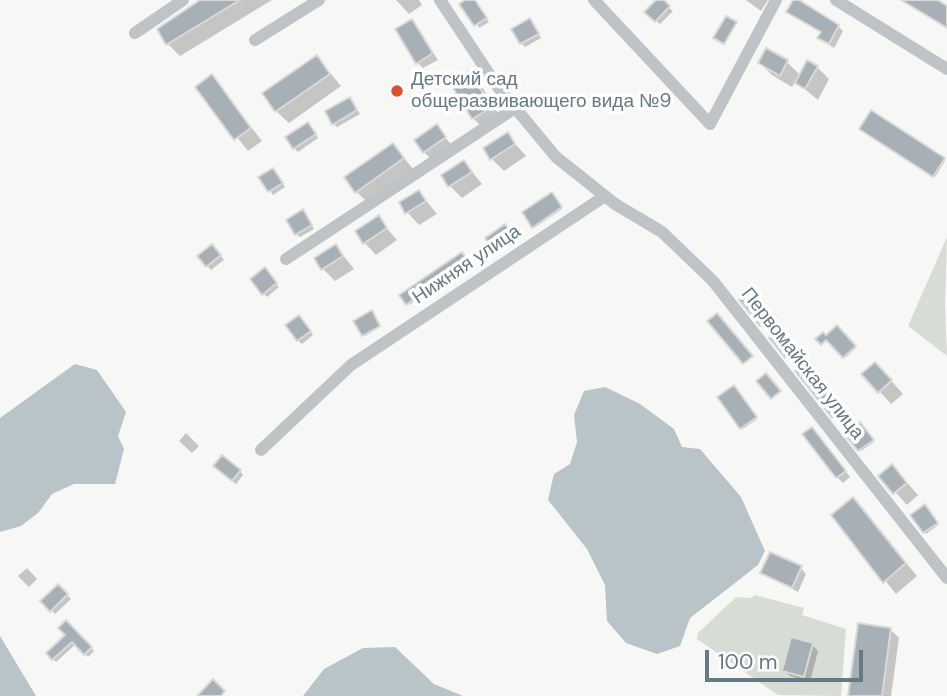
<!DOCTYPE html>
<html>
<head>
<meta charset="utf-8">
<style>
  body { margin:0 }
  #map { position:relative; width:947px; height:696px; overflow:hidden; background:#f7f7f5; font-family:"DM Sans",sans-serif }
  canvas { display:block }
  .scale { position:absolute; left:705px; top:650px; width:158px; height:32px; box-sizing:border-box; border:4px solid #677985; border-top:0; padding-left:9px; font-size:21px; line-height:24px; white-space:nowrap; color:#677985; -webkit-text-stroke:5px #fff; paint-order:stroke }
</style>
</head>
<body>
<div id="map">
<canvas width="947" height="696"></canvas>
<div class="scale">100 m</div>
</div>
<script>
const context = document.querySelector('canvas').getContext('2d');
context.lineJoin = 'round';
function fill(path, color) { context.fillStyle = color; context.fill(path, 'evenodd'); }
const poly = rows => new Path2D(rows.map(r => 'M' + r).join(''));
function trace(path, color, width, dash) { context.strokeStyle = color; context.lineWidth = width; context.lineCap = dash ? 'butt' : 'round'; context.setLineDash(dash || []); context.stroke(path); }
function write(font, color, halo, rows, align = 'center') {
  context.font = font + ' "DM Sans",sans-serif'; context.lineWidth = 7; context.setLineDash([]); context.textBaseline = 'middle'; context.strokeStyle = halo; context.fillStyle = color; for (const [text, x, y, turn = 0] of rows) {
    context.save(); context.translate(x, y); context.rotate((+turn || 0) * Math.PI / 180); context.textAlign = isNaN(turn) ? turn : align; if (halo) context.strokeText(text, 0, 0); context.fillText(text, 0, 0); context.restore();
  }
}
fill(poly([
  [947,237,945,306,947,356,908,326],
  [755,595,804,608,802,615,846,629,841,696,778,695,697,639,698,633,736,597,751,598]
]), '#d7dcd4');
fill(poly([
  [75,364,97,370,126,412,118,436,124,449,115,484,74,484,52,494,38,513,21,526,0,532,0,418],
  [605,387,640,404,674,429,682,447,700,449,741,497,765,551,758,565,690,618,680,646,657,654,626,643,607,621,605,585,587,549,548,500,554,474,570,464,577,442,574,415,584,391],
  [0,636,36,696,0,696],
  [395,647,434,684,463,696,303,696,324,669,363,648]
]), '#b8c4c8');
fill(poly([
  [204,0,272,0,180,56,168,44],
  [396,0,419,0,422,5,409,14],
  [468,0,475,1,489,22,479,28],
  [658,0,673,11,660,24,647,12],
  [746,0,768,0,761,11],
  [789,12,838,26,843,31,834,48,819,38,822,33],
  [530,20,541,38,525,47,521,43],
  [412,21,438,60,423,68,418,63],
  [736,23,725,44,717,39],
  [317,57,341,86,289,123,276,111],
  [787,62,801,76,817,67,829,79,818,100,795,81,792,87,772,75,760,63],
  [469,73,481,85,502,120,485,130,473,118],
  [212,77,262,141,248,151,198,87],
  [353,103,360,114,337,127,334,124],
  [872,113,945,161,935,177,863,130],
  [436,127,456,150,436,164,424,152],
  [312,128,318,138,298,152,294,148],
  [507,135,526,156,504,171,492,159],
  [393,145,415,171,369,204,357,192],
  [464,162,482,184,462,198,450,186],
  [276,173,285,187,273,195,261,177],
  [419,192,437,214,419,225,407,212],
  [552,194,562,209,534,228,524,213],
  [306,215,314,229,300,237,296,234],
  [378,218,397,240,376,255,364,242],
  [505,227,515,241,496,252,487,239],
  [336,246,354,269,335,281,323,269],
  [216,249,224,260,211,270,199,256],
  [462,255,472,270,449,284,445,279,409,305,402,296],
  [268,273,279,287,267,297,264,294],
  [372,314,380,327,365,336,363,335],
  [302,321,313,335,302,344,298,340],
  [837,328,856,348,845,358,828,340,823,344,818,339,826,338],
  [790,345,842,414,836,419,787,356],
  [864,374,887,376,903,394,891,404],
  [733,387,757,419,743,429,720,397],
  [860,424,874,442,861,451,847,434],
  [186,433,199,446,192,453,179,441],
  [818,435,850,477,843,483,837,477],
  [892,466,918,495,907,505,881,476],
  [219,470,240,471,243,475,236,484],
  [853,499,917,576,896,594,833,516],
  [925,507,938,525,926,534,912,516],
  [27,568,37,579,29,587,18,576],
  [801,568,806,574,798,592,762,573],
  [58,586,71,599,55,614,43,601],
  [66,622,94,651,88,657,76,644,56,662,48,653,67,635],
  [891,630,899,638,891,696,851,696],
  [812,645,818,651,810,682,790,676,784,671]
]), '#0003');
const building = poly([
  [200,0,240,0,166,45,157,29,200,0],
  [465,0,475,0,487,18,474,26,459,4,465,0],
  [656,0,664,0,670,6,655,22,644,12,656,0],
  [793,0,799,0,839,25,829,44,817,38,821,32,786,12,793,0],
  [901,0,938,0,947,6,947,28,901,0],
  [726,16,737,22,724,44,713,38,726,16],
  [530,18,539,34,520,44,511,29,530,18],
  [412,19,433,53,416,64,395,29,412,19],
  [766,48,788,60,780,76,758,63,766,48],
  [317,55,330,74,275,112,262,93,317,55],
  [807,60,818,66,805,89,795,83,807,60],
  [469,71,492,107,472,119,450,83,469,71],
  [212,74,251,128,234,140,195,87,212,74],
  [350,97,357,110,332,125,325,111,350,97],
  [871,110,945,158,933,177,859,129,871,110],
  [308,122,316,134,293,149,285,137,308,122],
  [437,124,446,137,423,153,414,140,437,124],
  [508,132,515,144,490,160,483,148,508,132],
  [393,143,404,158,355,193,344,177,393,143],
  [464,160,472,172,448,187,441,175,464,160],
  [273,168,283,183,268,192,258,177,273,168],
  [419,190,426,201,405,214,399,202,419,190],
  [552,192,562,207,532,228,522,212,552,192],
  [303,209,312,225,295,235,286,220,303,209],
  [379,215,387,228,363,244,355,231,379,215],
  [505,224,515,239,494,252,485,238,505,224],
  [212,244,221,255,206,267,197,256,212,244],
  [336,244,343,256,321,270,314,258,336,244],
  [462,252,472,268,446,284,443,278,406,305,399,295,462,252],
  [265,267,277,283,262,295,250,279,265,267],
  [743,296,748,301,753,297,770,316,760,326,739,300,743,296],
  [372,310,380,326,362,336,353,321,372,310],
  [717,313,753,356,743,364,707,321,717,313],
  [299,315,311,331,297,341,285,325,299,315],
  [837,325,856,346,843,358,826,340,821,345,815,339,823,332,826,335,837,325],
  [778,330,794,350,785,358,769,338,778,330],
  [875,362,892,380,878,393,861,374,875,362],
  [804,364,841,411,832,418,795,371,804,364],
  [766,373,781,391,771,399,756,381,766,373],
  [734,385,757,417,740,429,717,397,734,385],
  [860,422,874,440,858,451,844,434,860,422],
  [812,427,846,471,836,478,802,434,812,427],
  [222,455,241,470,232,481,213,466,222,455],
  [892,464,907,483,893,494,878,476,892,464],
  [853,497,906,563,883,583,831,515,853,497],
  [925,504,938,523,923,533,910,515,925,504],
  [770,552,802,566,792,588,760,573,770,552],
  [58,584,68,594,50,612,40,601,58,584],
  [66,620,92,647,84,655,72,642,52,660,46,653,65,635,58,628,66,620],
  [858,623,891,628,882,696,848,696,858,623],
  [791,637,813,643,804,677,782,671,791,637],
  [213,679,225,691,221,696,197,696,213,679]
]);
fill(building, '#a7b0b6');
trace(building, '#d9d9d7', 2);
trace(poly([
  [440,0,497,86,556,157,615,204,662,232,713,281,947,578],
  [594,0,710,124,776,0],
  [836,0,947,69],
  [135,33,183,0],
  [255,40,319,0],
  [286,259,515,108],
  [261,450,351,365,605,196]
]), '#bec3c7', 12);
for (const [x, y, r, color] of [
  [397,91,7,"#e14e2b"]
]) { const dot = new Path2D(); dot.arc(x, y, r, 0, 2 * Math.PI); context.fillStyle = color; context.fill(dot); trace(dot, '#fff', 2.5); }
write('19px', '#677985', '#fff', [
  ["Детский сад",411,80],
  ["общеразвивающего вида №9",411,102]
], 'left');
write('19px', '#677985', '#fff', [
  ["Нижняя улица",467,265,-34],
  ["Первомайская улица",802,364,52]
]);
</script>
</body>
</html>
